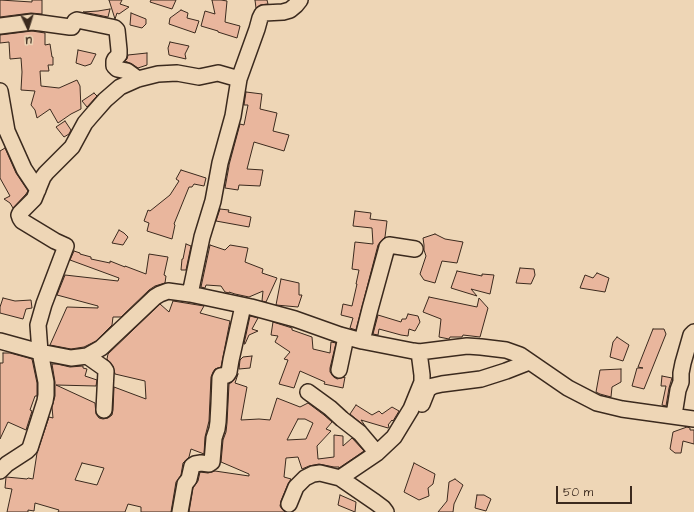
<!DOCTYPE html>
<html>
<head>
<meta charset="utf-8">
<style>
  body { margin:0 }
  #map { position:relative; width:694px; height:512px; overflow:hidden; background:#eed6b6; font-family:"Architects Daughter",sans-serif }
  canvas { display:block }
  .north { position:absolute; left:8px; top:8px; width:40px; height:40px; -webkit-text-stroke:3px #eed6b6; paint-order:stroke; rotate:176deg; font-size:11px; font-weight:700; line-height:16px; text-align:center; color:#3b2a1e }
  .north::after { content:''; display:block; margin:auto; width:14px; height:18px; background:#3b2a1e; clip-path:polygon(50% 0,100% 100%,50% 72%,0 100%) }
  .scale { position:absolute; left:556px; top:486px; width:76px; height:18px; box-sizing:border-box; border:2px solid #3b2a1e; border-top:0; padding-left:5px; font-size:12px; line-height:14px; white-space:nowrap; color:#3b2a1e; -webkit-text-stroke:3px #eed6b6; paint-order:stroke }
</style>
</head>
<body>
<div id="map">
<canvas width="694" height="512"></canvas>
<div class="north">U</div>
<div class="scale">50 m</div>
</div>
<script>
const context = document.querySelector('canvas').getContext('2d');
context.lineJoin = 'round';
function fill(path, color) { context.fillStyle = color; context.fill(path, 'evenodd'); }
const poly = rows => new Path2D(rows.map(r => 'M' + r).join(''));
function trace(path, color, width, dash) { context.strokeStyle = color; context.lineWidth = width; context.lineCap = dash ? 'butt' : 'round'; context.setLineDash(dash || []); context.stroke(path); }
const building = poly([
  [0,0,32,2,32,0,42,0,42,14,31,13,0,17,0,0],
  [109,0,122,0,120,4,129,7,119,14,117,13,115,19,109,0],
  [151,0,176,0,172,9,150,2,151,0],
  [212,0,221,0,227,1,225,22,240,26,237,38,218,32,218,31,201,26,205,11,215,14,212,0],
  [255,0,267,0,268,4,260,5,256,8,255,0],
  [110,9,108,17,83,12,98,11,110,9],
  [181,10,188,13,187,18,199,21,195,33,169,24,170,18,181,10],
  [131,13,146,19,146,24,142,28,130,25,131,13],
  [32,31,45,33,45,45,50,44,52,57,53,57,53,65,48,65,49,71,40,71,41,86,59,88,77,80,80,86,81,109,71,114,58,123,50,109,37,118,35,110,31,105,35,91,21,90,22,72,21,58,10,59,9,42,0,43,0,35,32,31],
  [170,42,189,46,185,54,186,59,169,55,168,48,170,42],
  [78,50,96,54,91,64,85,66,76,63,78,50],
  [147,53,147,65,138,68,132,64,125,61,127,59,128,55,147,53],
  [246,92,262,94,260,109,277,113,273,131,289,135,284,151,254,142,247,169,263,170,260,186,239,185,238,190,225,188,229,166,229,165,240,124,244,125,248,105,244,105,246,92],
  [94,93,97,96,87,107,82,101,94,93],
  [65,121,71,130,69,134,64,137,56,127,65,121],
  [5,148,16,173,28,191,26,194,13,208,10,203,4,199,10,196,0,178,0,151,5,148],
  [181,170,206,178,204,186,194,184,192,187,189,187,174,224,175,225,172,239,147,231,149,223,144,221,148,210,150,211,170,195,179,181,176,179,181,170],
  [220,209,229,210,228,212,251,217,249,227,216,221,220,209],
  [355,211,371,213,370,219,387,221,385,237,381,241,378,245,356,330,350,328,353,318,341,315,343,304,352,306,357,284,356,284,359,270,352,269,355,242,373,244,372,228,353,226,355,211],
  [119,230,124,233,128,237,123,245,112,243,119,230],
  [435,234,445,239,463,242,457,263,442,261,435,283,424,280,420,274,426,256,424,250,424,245,423,238,435,234],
  [186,244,191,246,186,270,181,270,182,259,183,259,186,244],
  [210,245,225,250,230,245,248,248,245,262,263,269,262,273,277,278,266,302,262,301,263,291,249,297,235,294,229,292,229,293,225,292,221,286,206,285,205,288,201,287,210,245],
  [74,251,80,253,80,254,91,257,91,259,110,263,110,261,125,267,125,266,146,274,149,254,168,257,164,275,166,276,165,283,155,286,149,290,121,317,113,317,112,325,96,341,84,347,71,349,50,345,67,307,98,308,98,306,57,295,65,275,118,281,119,278,70,260,74,251],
  [520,268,534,269,535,275,531,284,516,283,520,268],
  [457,271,482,276,482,274,494,275,490,294,471,289,477,296,451,288,457,271],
  [597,273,609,278,605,292,580,288,585,275,593,278,597,273],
  [281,279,299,283,299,295,302,295,298,307,276,305,281,279],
  [429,297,477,307,479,298,488,308,480,337,463,335,462,337,450,337,449,339,439,337,441,319,423,312,429,297],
  [3,298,15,301,31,300,32,308,26,309,23,319,0,313,0,307,3,298],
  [173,301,204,306,200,313,230,321,221,367,215,369,213,372,211,377,209,421,205,437,204,454,191,449,189,457,183,463,181,475,176,482,171,512,141,512,141,507,128,504,125,512,58,512,59,510,35,503,34,511,28,510,28,512,7,512,12,489,5,488,6,477,17,478,27,479,28,478,33,479,37,453,49,417,53,418,52,407,55,396,55,382,52,364,57,364,70,367,83,366,83,368,87,369,85,376,97,380,96,386,56,385,95,403,96,414,99,418,103,419,108,418,112,415,113,410,114,387,146,399,145,381,115,374,113,366,107,359,108,354,160,304,169,312,173,301],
  [82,463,104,468,97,485,75,480,82,463],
  [408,314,418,316,420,322,415,331,409,329,408,336,401,335,379,329,378,335,373,334,378,315,401,322,402,319,406,319,408,314],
  [250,316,258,318,252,329,258,331,249,335,245,344,244,344,250,316],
  [273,322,292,328,292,330,312,337,313,349,330,353,331,342,336,343,330,368,330,372,333,376,337,379,345,377,343,388,324,384,325,382,300,371,294,388,279,384,288,360,284,359,290,352,275,342,278,336,271,335,273,322],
  [653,329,664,329,666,334,644,389,632,386,637,368,643,368,638,367,653,329],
  [617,337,629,345,623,361,610,357,613,342,617,337],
  [3,353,10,353,32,359,37,383,37,396,35,396,30,410,32,411,26,430,8,422,0,439,0,363,3,363,3,353],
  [252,356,250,368,239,369,240,360,243,357,252,356],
  [621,369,621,382,612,387,611,397,600,394,596,392,600,370,621,369],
  [238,374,235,383,247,387,241,420,259,419,270,420,277,398,300,407,308,403,324,415,332,422,326,429,331,431,317,446,318,459,334,457,334,435,343,436,343,446,352,438,364,451,339,468,339,467,334,467,319,464,309,466,302,469,298,457,286,458,284,477,291,479,288,484,281,501,280,506,282,509,285,512,189,512,193,488,198,481,200,472,208,473,215,471,249,476,249,474,221,462,223,440,226,432,227,423,229,384,234,380,238,374],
  [298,419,305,419,313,423,306,439,287,440,298,419],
  [662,376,672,378,669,388,666,406,662,405,666,386,661,386,662,376],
  [356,405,372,415,379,411,382,414,392,407,399,411,393,421,392,420,388,425,389,426,388,428,361,420,366,427,350,414,356,405],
  [687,427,690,428,690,430,694,430,694,444,683,441,681,453,675,453,670,449,673,432,687,427],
  [414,463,435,474,433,484,428,488,429,496,419,500,404,492,414,463],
  [455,479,463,485,454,504,453,512,438,512,447,501,449,482,455,479],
  [340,495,356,502,355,512,338,505,340,495],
  [477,495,484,495,491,499,486,511,475,508,477,495]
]);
fill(building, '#e9b69d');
trace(building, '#3b2a1e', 1);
const minor = poly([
  [0,26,32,22,41,23,70,27,72,27,75,21,77,20,111,27,115,28,117,30,119,50,119,55,115,59,114,61,114,66,117,69,127,71,138,79],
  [0,91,7,131,24,169,38,190],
  [190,294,202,237,213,201,220,163,233,116,239,79,257,29,260,18,262,14,264,13,283,12,290,10,296,5,300,0],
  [0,341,40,352,71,358,87,356,101,348,155,297,160,294,168,291,190,294,251,307,295,319,340,335,362,341,413,351,419,352,467,346,481,347,506,350,520,355,568,388,597,403,622,409,694,419],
  [362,341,370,309,387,247,389,245,415,249],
  [87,356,104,368,106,371,104,410],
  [339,370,346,337],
  [308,392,330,408,342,419,360,433,377,453],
  [422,404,428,389,433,386,442,384,481,379,506,371,529,362],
  [674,415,678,390,681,382,681,373,683,363,691,335,694,332],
  [0,471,7,464,27,451,30,448,45,401,46,395,46,382,40,352,38,325,44,304,66,246,55,241,22,221,20,218,19,215,20,213,34,199,43,177,46,173,72,147,85,123,91,116,105,100,120,87,138,79,158,74,177,73,199,77,218,73,239,79],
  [340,478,375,502,383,508,386,512],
  [289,504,296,487,305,478,313,474,320,473,340,478,377,453,394,437,411,409,422,382,422,375,419,352],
  [180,512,185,484,189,479,192,466,195,464,201,463,209,464,212,462,214,438,217,429,218,422,219,404,220,378,221,376,227,375,229,372,231,360,243,306]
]);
trace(minor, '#3b2a1e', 18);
trace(minor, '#eed6b6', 15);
</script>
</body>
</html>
